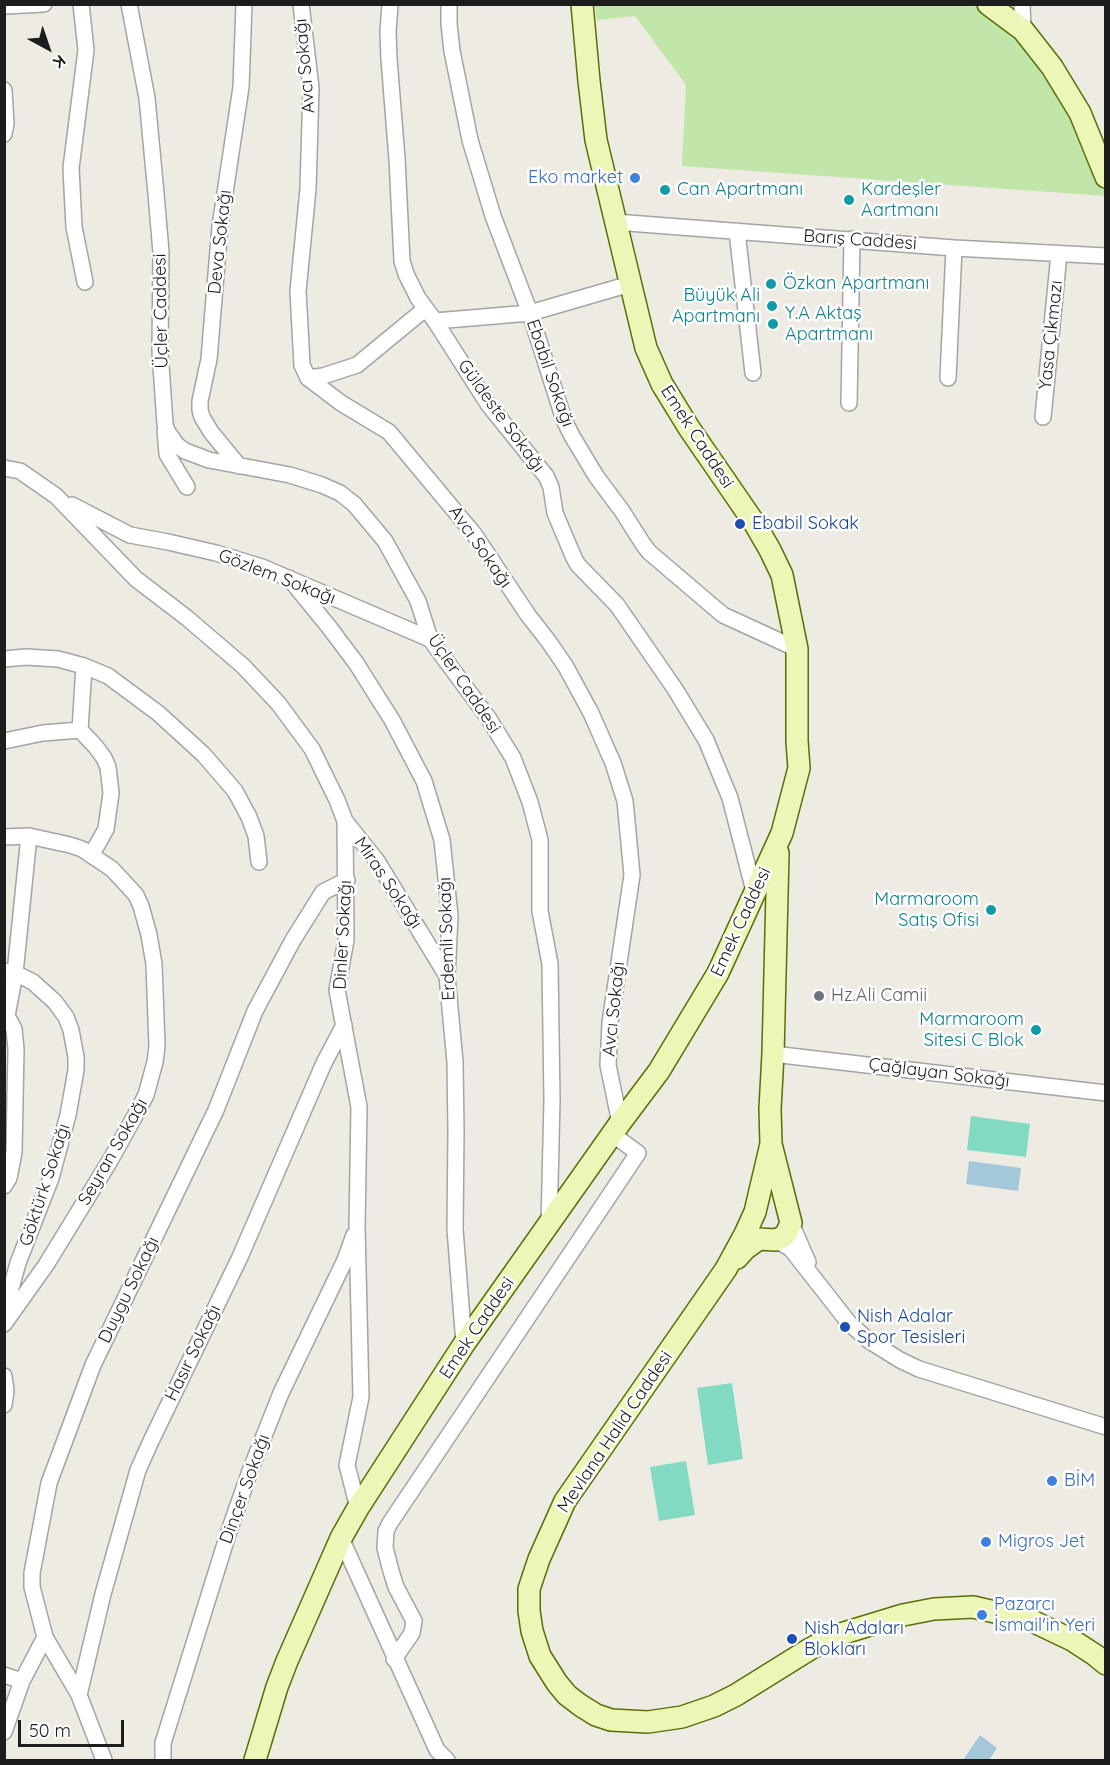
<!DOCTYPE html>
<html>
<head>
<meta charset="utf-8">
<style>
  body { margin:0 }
  #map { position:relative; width:1110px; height:1765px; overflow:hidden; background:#eeebe3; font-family:Quicksand,sans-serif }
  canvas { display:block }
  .frame { position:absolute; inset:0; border:6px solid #1d1d1d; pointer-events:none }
  .north { position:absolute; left:18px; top:18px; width:60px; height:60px; -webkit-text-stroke:4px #fff; paint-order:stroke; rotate:140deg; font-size:16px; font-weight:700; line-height:24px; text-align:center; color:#1d1d1d }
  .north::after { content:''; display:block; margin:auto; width:21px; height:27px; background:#1d1d1d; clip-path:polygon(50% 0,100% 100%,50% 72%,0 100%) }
  .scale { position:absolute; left:18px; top:1720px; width:106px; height:27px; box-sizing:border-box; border:3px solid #1d1d1d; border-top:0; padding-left:8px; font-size:18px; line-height:21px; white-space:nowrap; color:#1d1d1d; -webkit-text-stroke:4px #fff; paint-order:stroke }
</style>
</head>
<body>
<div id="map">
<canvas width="1110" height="1765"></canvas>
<div class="frame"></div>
<div class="north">K</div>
<div class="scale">50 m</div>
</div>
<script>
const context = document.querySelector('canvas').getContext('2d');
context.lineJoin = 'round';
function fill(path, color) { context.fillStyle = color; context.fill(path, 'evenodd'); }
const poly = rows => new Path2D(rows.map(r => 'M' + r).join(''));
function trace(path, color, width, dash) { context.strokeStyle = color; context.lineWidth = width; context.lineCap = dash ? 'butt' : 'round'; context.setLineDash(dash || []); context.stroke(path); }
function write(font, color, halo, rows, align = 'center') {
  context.font = font + ' Quicksand,sans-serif'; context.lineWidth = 5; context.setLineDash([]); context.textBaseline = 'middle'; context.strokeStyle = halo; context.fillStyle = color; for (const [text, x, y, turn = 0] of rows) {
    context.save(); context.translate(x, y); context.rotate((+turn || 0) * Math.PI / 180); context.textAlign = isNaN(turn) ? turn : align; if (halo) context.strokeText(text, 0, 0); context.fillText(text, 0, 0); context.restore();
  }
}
fill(poly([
  [595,5,973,5,1023,42,1074,111,1105,193,1105,196,682,166,686,85,635,16,597,20]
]), '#c1e6aa');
fill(poly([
  [971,1116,1030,1124,1026,1157,967,1150],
  [732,1383,743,1459,708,1465,697,1388],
  [686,1461,695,1515,659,1521,650,1467]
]), '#83dac2');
fill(poly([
  [969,1161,1021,1168,1018,1191,966,1184],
  [980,1735,997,1748,989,1760,963,1760]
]), '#a4c8da');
const street = poly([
  [81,4,86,50,71,168,74,227,85,282],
  [129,4,147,98,156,194,161,252,160,351,165,424,167,431,177,445,185,451,209,460,290,475,322,485,340,493,354,504,385,541,418,601,430,639,489,719,513,758,530,802,540,840,540,911,550,964,552,1100,549,1225],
  [301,4,311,88,308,189,298,291,302,365,308,378,341,403,389,432,474,534,528,615,549,642,566,667,591,713,613,763,625,801,632,875,610,1023,608,1065,620,1123],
  [390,4,388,32,389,59,397,159,402,261,406,274,418,298,435,321,488,404,546,476,551,487,555,513,574,558,578,565,617,605,675,689,706,740,730,798,755,895],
  [449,4,449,24,452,51,470,140,493,216,530,313,564,420,572,436,596,476,622,511,643,544,649,552,723,615,797,649],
  [1022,4,1023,30],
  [4,6,44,4],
  [4,90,6,124,4,134],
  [615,222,954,248,1106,256],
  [737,231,753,373],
  [435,321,530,313,630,284],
  [308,378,323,376,357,365,425,309],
  [948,378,954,248],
  [849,403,852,239],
  [1043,417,1059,254],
  [165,430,167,454,187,487],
  [239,466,211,432,202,417,200,410,200,401,209,359,220,226,241,87,244,4],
  [4,468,20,471,56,496,136,579,187,618,243,666,278,703,312,749,337,800,345,821,346,940,337,990,359,1107,357,1227,361,1397,347,1465,358,1508],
  [72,505,130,535,168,542,216,553,262,567,430,639],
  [289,578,329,627,356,663,392,720,424,781,442,840,450,916,447,976,455,1062,456,1132,455,1229,464,1344],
  [4,659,26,657,58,659,84,666,108,676,158,713,204,755,235,791,249,817,256,836,259,862],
  [84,666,80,730,96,747,104,758,108,767,111,793,106,829,92,854],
  [4,741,43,733,80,730],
  [345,821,377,861,447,976],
  [4,837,29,836,70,845,82,849,112,869,136,895,141,906,149,935,154,964,157,1046,155,1062,146,1095,136,1114,111,1159,46,1265,4,1324],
  [4,971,15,973,33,982,55,1002,66,1017,71,1030,76,1057,76,1070,68,1115,51,1178,18,1263,4,1313],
  [773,1054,1106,1093],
  [4,1186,9,1178,14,1152,16,1049,14,1029,7,1016,15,973,29,836],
  [791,1223,808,1262],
  [775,1240,783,1244,791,1249,849,1323,868,1340,900,1360,919,1369,1106,1427],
  [4,1376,6,1391,4,1405],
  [341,1538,437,1750,447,1760],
  [45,1637,79,1695,104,1760],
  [394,1659,412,1633,414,1621,396,1587,391,1571,385,1548,386,1531,390,1523,638,1153,612,1134],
  [4,1675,22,1681],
  [79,1695,103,1594,138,1470,151,1441,240,1257,324,1063,344,1025],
  [4,1732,22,1681,45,1637,32,1587,32,1573,49,1483,93,1365,216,1110,255,1011,293,940,323,892,347,880],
  [163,1760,163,1743,229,1531,250,1471,281,1393,345,1260,354,1235]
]);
const secondary = poly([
  [988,4,1023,30,1052,67,1080,113,1106,177],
  [771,1144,755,1212,745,1234,726,1269,565,1501,539,1559,529,1589,529,1611,532,1631,540,1656,557,1683,567,1695,580,1705,596,1715,611,1720,648,1722,682,1717,714,1706,736,1695,810,1649,834,1636,903,1615,934,1609,973,1607,1030,1620,1072,1640,1095,1655,1106,1664],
  [737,1258,745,1249,759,1239,775,1240,781,1238,786,1234,791,1223,771,1144,770,1109,773,1054,778,853],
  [255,1760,277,1687,287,1661,341,1538,358,1508,464,1344,620,1123,659,1071,718,973,782,833,799,768,797,741,797,649,782,575,770,550,755,524,689,428,662,384,646,348,596,140,589,81,582,4]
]);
trace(street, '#a4a4a4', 18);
trace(secondary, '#586f08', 24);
trace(street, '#fff', 15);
trace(secondary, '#ecf7b7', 21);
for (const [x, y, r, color] of [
  [635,178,6,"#3f7fe0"],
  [665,190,6,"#0f9aa8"],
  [849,200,6,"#0f9aa8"],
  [771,284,6,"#0f9aa8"],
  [772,306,6,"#0f9aa8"],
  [773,324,6,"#0f9aa8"],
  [740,524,6,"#1a4fb4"],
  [991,910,6,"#0f9aa8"],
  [819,996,6,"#6b7280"],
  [1036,1030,6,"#0f9aa8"],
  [845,1327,6,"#1a4fb4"],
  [1052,1481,6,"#3f7fe0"],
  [986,1542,6,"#3f7fe0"],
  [982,1615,6,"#3f7fe0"],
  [792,1639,6,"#1a4fb4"]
]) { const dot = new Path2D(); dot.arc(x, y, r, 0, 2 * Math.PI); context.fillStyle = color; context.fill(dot); trace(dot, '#fff', 2); }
write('18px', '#1d1d1d', '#fff', [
  ["Avcı Sokağı",305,66,-95],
  ["Barış Caddesi",860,240,4],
  ["Deva Sokağı",220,242,-84],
  ["Üçler Caddesi",161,311,-91],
  ["Yasa Çıkmazı",1051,335,-84],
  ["Ebabil Sokağı",550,373,71],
  ["Güldeste Sokağı",501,416,54],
  ["Emek Caddesi",697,437,57],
  ["Avcı Sokağı",480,547,55],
  ["Gözlem Sokağı",277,577,21],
  ["Üçler Caddesi",464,684,56],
  ["Miras Sokağı",388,883,56],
  ["Emek Caddesi",741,922,-65],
  ["Dinler Sokağı",343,935,-87],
  ["Erdemli Sokağı",447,939,-92],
  ["Avcı Sokağı",614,1009,-84],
  ["Çağlayan Sokağı",939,1073,7],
  ["Seyran Sokağı",113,1152,-60],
  ["Göktürk Sokağı",45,1185,-72],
  ["Duygu Sokağı",129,1290,-64],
  ["Emek Caddesi",477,1328,-56],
  ["Hasır Sokağı",193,1353,-64],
  ["Mevlana Halid Caddesi",615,1432,-56],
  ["Dinçer Sokağı",245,1489,-70]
]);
write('18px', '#366cbe', '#fff', [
  ["Eko market",623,178,"right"],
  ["BİM",1064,1481],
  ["Migros Jet",998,1542],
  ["Pazarcı",994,1605],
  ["İsmail'in Yeri",994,1626]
], 'left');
write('18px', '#0d838f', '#fff', [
  ["Can Apartmanı",677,190],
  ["Kardeşler",861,190],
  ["Aartmanı",861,211],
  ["Özkan Apartmanı",783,284],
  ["Büyük Ali",760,296,"right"],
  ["Apartmanı",760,317,"right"],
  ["Y.A Aktaş",785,314],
  ["Apartmanı",785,335],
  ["Marmaroom",979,900,"right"],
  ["Satış Ofisi",979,921,"right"],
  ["Marmaroom",1024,1020,"right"],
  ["Sitesi C Blok",1024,1041,"right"]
], 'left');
write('18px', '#164399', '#fff', [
  ["Ebabil Sokak",752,524],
  ["Nish Adalar",857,1317],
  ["Spor Tesisleri",857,1338],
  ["Nish Adaları",804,1629],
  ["Blokları",804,1650]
], 'left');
write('18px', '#5b616d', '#fff', [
  ["Hz.Ali Camii",831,996]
], 'left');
</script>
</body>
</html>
